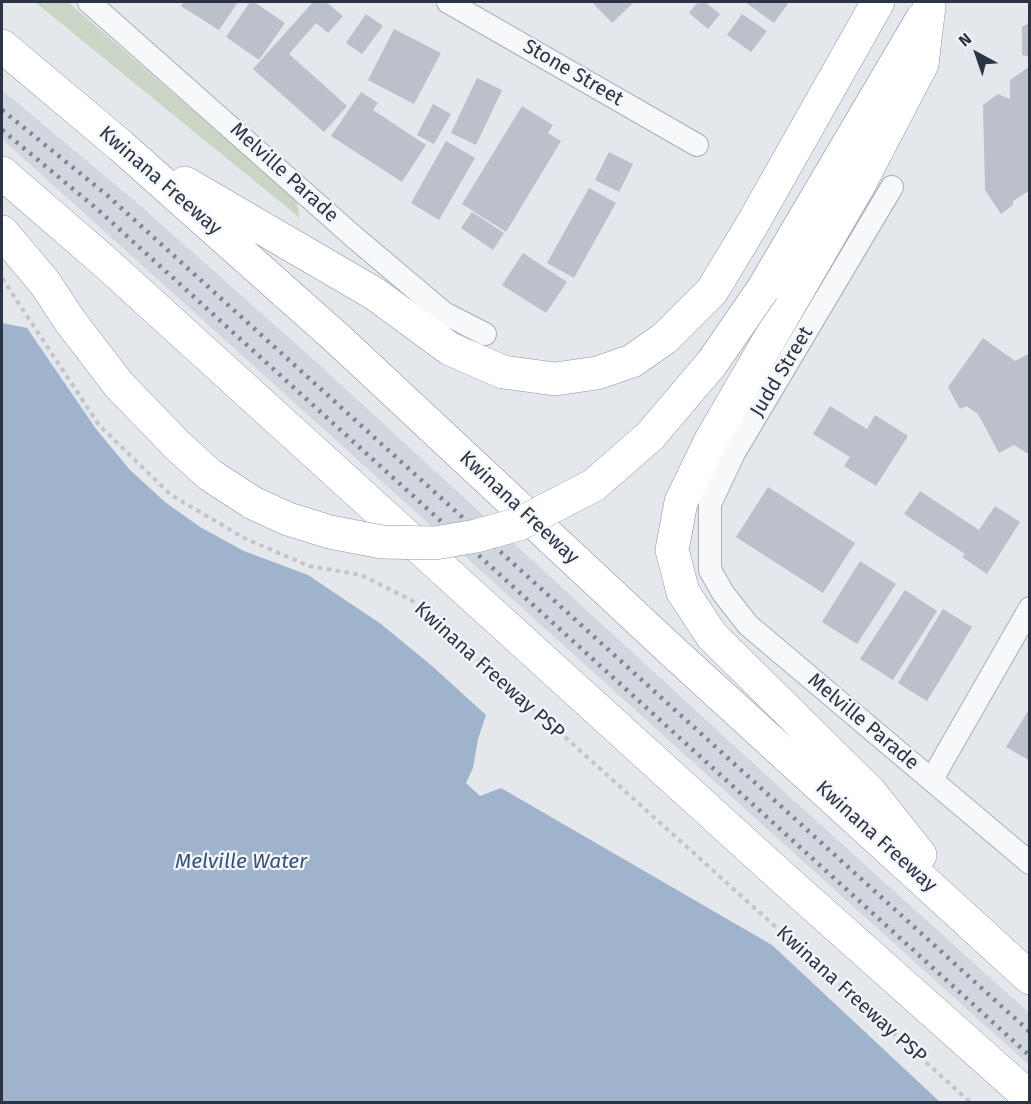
<!DOCTYPE html>
<html>
<head>
<meta charset="utf-8">
<style>
  body { margin:0 }
  #map { position:relative; width:1031px; height:1104px; overflow:hidden; background:#e4e7ec; font-family:"Fira Sans",sans-serif }
  canvas { display:block }
  .frame { position:absolute; inset:0; border:3px solid #2b3445; pointer-events:none }
  .north { position:absolute; left:947px; top:24px; width:60px; height:60px; -webkit-text-stroke:4px #f4f6f9; paint-order:stroke; rotate:320deg; font-size:16px; font-weight:700; line-height:24px; text-align:center; color:#2b3445 }
  .north::after { content:''; display:block; margin:auto; width:21px; height:27px; background:#2b3445; clip-path:polygon(50% 0,100% 100%,50% 72%,0 100%) }
</style>
</head>
<body>
<div id="map">
<canvas width="1031" height="1104"></canvas>
<div class="frame"></div>
<div class="north">N</div>
</div>
<script>
const context = document.querySelector('canvas').getContext('2d');
context.lineJoin = 'round';
function fill(path, color) { context.fillStyle = color; context.fill(path, 'evenodd'); }
const poly = rows => new Path2D(rows.map(r => 'M' + r).join(''));
function trace(path, color, width, dash) { context.strokeStyle = color; context.lineWidth = width; context.lineCap = dash ? 'butt' : 'round'; context.setLineDash(dash || []); context.stroke(path); }
function write(font, color, halo, rows, align = 'center') {
  context.font = font + ' "Fira Sans",sans-serif'; context.lineWidth = 4.5; context.setLineDash([]); context.textBaseline = 'middle'; context.strokeStyle = halo; context.fillStyle = color; for (const [text, x, y, turn = 0] of rows) {
    context.save(); context.translate(x, y); context.rotate((+turn || 0) * Math.PI / 180); context.textAlign = isNaN(turn) ? turn : align; if (halo) context.strokeText(text, 0, 0); context.fillText(text, 0, 0); context.restore();
  }
}
fill(poly([
  [2,90,136,202,313,359,790,797,1029,1013,1029,1065,2,139]
]), '#d2d6de');
fill(poly([
  [35,2,68,2,296,200,300,218]
]), '#c9d6c5');
fill(poly([
  [2,323,27,328,96,429,130,470,165,502,200,527,244,551,308,575,381,624,432,666,486,715,478,739,473,768,466,783,480,796,501,788,772,945,940,1102,2,1102]
]), '#9fb4cc');
fill(poly([
  [184,2,238,2,219,30,181,6],
  [250,2,254,2,285,23,259,60,226,37],
  [313,2,326,2,343,16,328,33,316,23,289,54,347,106,324,132,253,69],
  [592,2,634,2,612,23],
  [698,2,705,2,720,14,708,29,689,13],
  [745,2,789,2,774,23],
  [366,14,383,26,362,54,346,43],
  [742,14,767,31,751,52,727,35],
  [1030,22,1030,57,1022,55,1022,27],
  [394,29,441,53,414,104,368,80],
  [1030,66,1030,190,1013,201,1013,205,1001,214,985,190,983,105,998,94,1010,99,1010,80],
  [477,78,502,90,476,145,451,133],
  [361,92,378,103,373,110,426,145,402,182,331,136],
  [433,104,451,114,434,144,417,135],
  [522,106,553,125,548,133,561,141,506,232,462,204],
  [446,141,475,158,439,220,411,203],
  [609,152,633,164,619,192,595,180],
  [589,188,616,203,574,278,547,263],
  [472,212,504,233,493,250,461,228],
  [523,253,567,282,546,313,502,285],
  [983,338,1015,361,1030,353,1030,455,1014,445,999,453,978,414,966,406,960,409,948,387],
  [830,406,867,429,875,415,908,436,876,486,844,466,850,457,813,434],
  [768,487,855,543,823,593,736,537],
  [920,491,979,530,995,506,1020,522,987,574,962,557,965,554,904,514],
  [860,561,896,584,857,644,822,622],
  [905,590,937,611,893,680,860,659],
  [943,609,972,627,927,701,898,683],
  [1030,708,1030,761,1006,747]
]), '#bbc0ca');
const street = poly([
  [89,2,354,237,444,313,485,334],
  [448,2,697,145],
  [892,187,734,453,710,504,710,570,723,593,748,625,1030,863],
  [932,779,1030,608]
]);
const highway = poly([
  [2,46,121,146,339,340,671,650,1030,978],
  [2,173,105,262,783,878,1030,1098],
  [185,183,375,294,450,349,503,372,555,379,597,373,632,361,665,338,712,291,753,223,878,2],
  [2,232,45,283,70,321,119,385,177,445,210,475,253,503],
  [763,289,922,19],
  [920,855,870,792,712,636,683,592,672,550,681,502,711,440,860,183,922,64,929,6]
]);
trace(street, '#a9aeb7', 24);
trace(highway, '#8b94a3', 34);
trace(poly([
  [2,278,99,425,171,495,246,539,309,566,361,575,415,602,970,1102]
]), '#c2c5cb', 4, [4.5, 4.5]);
trace(street, '#f7f8fa', 22);
trace(highway, '#fff', 33);
trace(poly([
  [2,110,108,196,1030,1032],
  [2,130,96,208,1030,1056]
]), '#7d8696', 4.5, [3, 6]);
const highwayBridge = poly([
  [253,503,288,519,330,532,382,542,435,543,476,536,519,524,594,485,650,436,712,363,763,289]
]);
trace(highwayBridge, '#8b94a3', 34, []);
trace(highwayBridge, '#fff', 33);
write('20px', '#2b3445', '#f4f6f9', [
  ["Stone Street",573,73,30],
  ["Melville Parade",284,173,42],
  ["Kwinana Freeway",160,181,41],
  ["Judd Street",782,372,-59],
  ["Kwinana Freeway",519,508,43],
  ["Kwinana Freeway PSP",489,671,42],
  ["Melville Parade",863,722,40],
  ["Kwinana Freeway",876,837,42],
  ["Kwinana Freeway PSP",851,995,42]
]);
write('italic 21px', '#34527a', '#f4f6f9', [
  ["Melville Water",241,862]
]);
</script>
</body>
</html>
